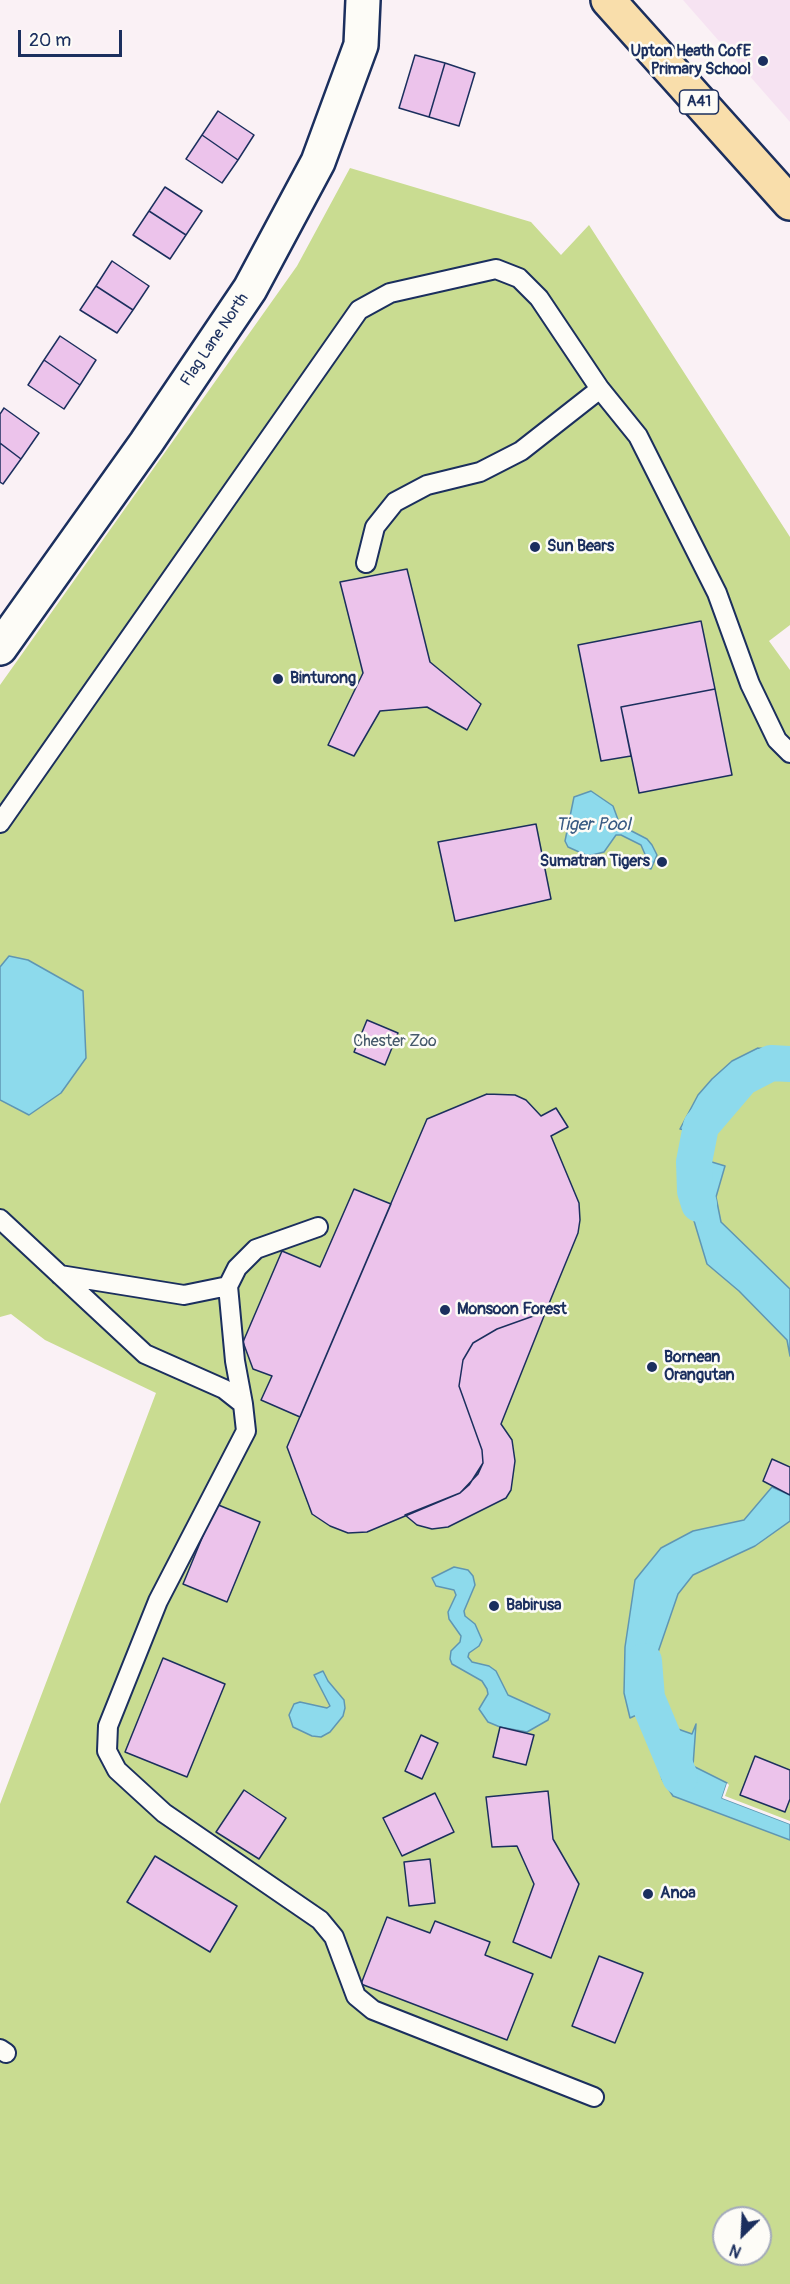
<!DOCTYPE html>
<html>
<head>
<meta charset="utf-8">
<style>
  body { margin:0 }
  #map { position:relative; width:790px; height:2284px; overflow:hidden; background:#faf1f5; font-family:Pangolin,sans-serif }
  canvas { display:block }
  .north { position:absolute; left:712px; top:2206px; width:60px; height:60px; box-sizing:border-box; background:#fdfcf7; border:2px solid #a3aaba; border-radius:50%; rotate:204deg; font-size:16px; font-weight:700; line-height:24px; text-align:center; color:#1b2f5e }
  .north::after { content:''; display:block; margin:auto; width:21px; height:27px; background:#1b2f5e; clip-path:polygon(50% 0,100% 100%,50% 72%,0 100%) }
  .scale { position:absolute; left:18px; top:30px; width:104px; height:27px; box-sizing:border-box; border:3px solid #1b2f5e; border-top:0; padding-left:8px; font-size:18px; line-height:21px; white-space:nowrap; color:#1b2f5e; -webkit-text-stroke:4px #fdfcf7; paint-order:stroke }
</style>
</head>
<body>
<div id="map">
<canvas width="790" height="2284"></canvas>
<div class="north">N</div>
<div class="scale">20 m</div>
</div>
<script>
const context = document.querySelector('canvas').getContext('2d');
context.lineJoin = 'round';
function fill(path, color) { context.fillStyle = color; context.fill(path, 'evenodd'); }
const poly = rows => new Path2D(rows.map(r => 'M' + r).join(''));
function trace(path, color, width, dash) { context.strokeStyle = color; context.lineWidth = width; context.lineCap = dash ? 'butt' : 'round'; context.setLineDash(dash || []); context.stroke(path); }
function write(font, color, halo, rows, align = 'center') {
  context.font = font + ' Pangolin,sans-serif'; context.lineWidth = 5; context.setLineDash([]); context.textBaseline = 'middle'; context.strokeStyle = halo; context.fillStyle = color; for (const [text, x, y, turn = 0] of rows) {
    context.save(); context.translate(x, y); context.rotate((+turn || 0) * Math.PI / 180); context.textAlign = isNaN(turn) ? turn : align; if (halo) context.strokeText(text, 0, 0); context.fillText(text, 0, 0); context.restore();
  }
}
fill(poly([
  [683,0,790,0,790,122]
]), '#f6e3f2');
fill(poly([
  [350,168,531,222,561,255,589,225,790,537,790,625,769,641,790,670,790,2284,0,2284,0,1804,156,1393,45,1340,11,1314,0,1317,0,685,297,266],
  [724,2218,760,2218,760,2254,724,2254]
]), '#c9dc91');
const water = poly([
  [591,791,613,806,620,825,647,839,652,845,657,855,651,869,646,867,647,859,641,845,621,835,616,835,604,852,588,856,568,847,565,841,574,797,591,791],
  [9,956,28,960,83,991,86,1058,61,1093,29,1115,0,1100,0,967,9,956],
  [758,1048,790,1050,790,1077,782,1076,753,1085,729,1109,713,1136,680,1129,698,1095,712,1079,732,1061,758,1048],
  [679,1152,725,1166,716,1197,721,1222,790,1289,790,1356,787,1340,739,1291,707,1264,682,1181,679,1152],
  [772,1487,790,1495,790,1521,755,1546,693,1575,678,1594,656,1658,665,1702,630,1718,624,1693,625,1647,635,1580,661,1548,693,1531,744,1520,772,1487],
  [454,1567,468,1570,473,1576,475,1585,464,1611,465,1616,475,1624,482,1640,479,1646,469,1653,468,1657,472,1662,489,1666,496,1671,508,1695,550,1714,548,1720,527,1732,500,1727,488,1722,479,1709,488,1694,487,1689,482,1681,452,1664,450,1659,451,1651,460,1642,461,1636,449,1619,448,1612,456,1595,454,1590,436,1586,432,1578,454,1567],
  [323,1671,328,1681,344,1700,345,1708,343,1716,330,1732,321,1737,312,1736,293,1727,289,1715,294,1704,300,1702,327,1708,330,1706,314,1675,323,1671],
  [696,1724,693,1766,727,1783,722,1798,790,1824,790,1840,673,1796,662,1779,651,1734,675,1728,692,1734,696,1724]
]);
fill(water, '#8ddaec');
trace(water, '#5f96b3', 1.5);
fill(poly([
  [727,1783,729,1785,725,1796,790,1821,790,1824,722,1798]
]), '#faf1f5');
trace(poly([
  [699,1204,695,1191,694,1162,701,1126,742,1078,771,1063,790,1064],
  [644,1661,647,1698,680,1777]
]), '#8ddaec', 36);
const building = poly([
  [415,55,445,63,429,117,399,108,415,55],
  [445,63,475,73,459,126,429,117,445,63],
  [218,111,254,135,238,160,202,135,218,111],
  [202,135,238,160,222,183,186,159,202,135],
  [165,187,202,211,186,235,149,211,165,187],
  [149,211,186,235,170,259,133,235,149,211],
  [112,261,149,286,133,310,96,286,112,261],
  [96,286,133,310,117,333,80,310,96,286],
  [60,336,96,360,80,385,44,360,60,336],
  [44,360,80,385,64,409,28,385,44,360],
  [4,408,39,433,21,459,0,443,0,414,4,408],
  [0,443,21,459,3,484,0,482,0,443],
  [407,569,430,662,481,704,467,730,427,707,380,711,354,756,328,745,363,673,340,582,407,569],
  [701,621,715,689,621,707,631,756,601,761,578,645,701,621],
  [715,689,732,775,639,793,621,707,715,689],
  [536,824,551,899,455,921,438,842,536,824],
  [367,1020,398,1033,385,1065,354,1052,367,1020],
  [487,1094,515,1095,526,1100,541,1116,556,1108,568,1127,551,1136,579,1203,580,1220,578,1233,548,1306,539,1314,497,1329,473,1343,463,1360,459,1386,482,1450,483,1463,469,1485,460,1493,367,1532,348,1533,330,1526,312,1514,287,1447,427,1119,487,1094],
  [354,1189,391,1204,300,1417,261,1400,272,1376,253,1369,243,1342,282,1251,320,1267,354,1189],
  [548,1306,501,1424,512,1440,515,1461,511,1490,506,1498,448,1527,432,1529,417,1525,405,1515,460,1493,478,1474,483,1463,482,1450,459,1386,463,1360,473,1343,497,1329,539,1314,548,1306],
  [772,1459,790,1467,790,1495,763,1481,772,1459],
  [216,1504,260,1522,227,1602,183,1584,216,1504],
  [163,1658,225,1684,187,1777,125,1752,163,1658],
  [500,1727,534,1735,526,1765,493,1757,500,1727],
  [421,1735,438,1743,422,1779,405,1771,421,1735],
  [755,1756,790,1770,790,1799,785,1812,740,1795,755,1756],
  [244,1790,286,1818,259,1859,216,1832,244,1790],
  [548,1791,553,1839,579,1884,551,1958,513,1942,534,1884,517,1846,492,1847,486,1797,548,1791],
  [435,1793,454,1832,402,1856,383,1818,435,1793],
  [155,1856,237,1906,210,1952,127,1902,155,1856],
  [430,1859,435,1903,409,1906,404,1862,430,1859],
  [387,1917,430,1933,435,1921,490,1942,485,1955,533,1974,507,2040,361,1984,387,1917],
  [599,1956,643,1973,615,2043,572,2026,599,1956]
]);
fill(building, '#ecc3eb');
trace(building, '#1b2f5e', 1.5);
const service = poly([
  [366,563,375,527,395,502,427,485,480,472,521,451,600,389],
  [0,823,359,310,390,293,496,269,519,278,539,298,600,389,638,436,717,593,750,684,777,740,790,753],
  [0,1219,145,1354,224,1389,243,1404,246,1431,158,1601,108,1726,107,1751,117,1770,164,1813,320,1920,334,1937,356,1996,373,2010,594,2097],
  [60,1275,184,1295,228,1286,237,1268,256,1249,318,1227],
  [228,1286,235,1361,243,1404],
  [0,2049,6,2053]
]);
const minor = poly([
  [0,648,146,443,250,289,318,162,361,45,363,0]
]);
const trunk = poly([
  [608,0,790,203]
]);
trace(service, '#1b2f5e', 22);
trace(minor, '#1b2f5e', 38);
trace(trunk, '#1b2f5e', 38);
trace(service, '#fdfcf7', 18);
trace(minor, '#fdfcf7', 33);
trace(trunk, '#f9deab', 33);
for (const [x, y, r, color] of [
  [763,61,6,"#1b2f5e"],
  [535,547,6,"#1b2f5e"],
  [278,679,6,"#1b2f5e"],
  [662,862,6,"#1b2f5e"],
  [445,1310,6,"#1b2f5e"],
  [652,1367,6,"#1b2f5e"],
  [494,1606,6,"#1b2f5e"],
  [648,1894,6,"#1b2f5e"]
]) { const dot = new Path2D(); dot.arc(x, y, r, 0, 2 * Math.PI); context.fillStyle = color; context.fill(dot); trace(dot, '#fdfcf7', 2); }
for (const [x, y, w] of [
  [699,102,39]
]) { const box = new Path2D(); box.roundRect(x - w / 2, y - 12, w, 24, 4.5); context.fillStyle = '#fdfcf7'; context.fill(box); trace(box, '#1b2f5e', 1.5); }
write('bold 15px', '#1b2f5e', null, [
  ["A41",699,102]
]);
write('bold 16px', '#1b2f5e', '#fdfcf7', [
  ["Upton Heath CofE",751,52,"right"],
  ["Primary School",751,70,"right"],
  ["Sun Bears",547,547],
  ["Binturong",290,679],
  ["Sumatran Tigers",650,862,"right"],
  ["Monsoon Forest",457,1310],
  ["Bornean",664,1358],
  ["Orangutan",664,1376],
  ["Babirusa",506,1606],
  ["Anoa",660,1894]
], 'left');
write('16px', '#1b2f5e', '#fdfcf7', [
  ["Flag Lane North",215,340,-56]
]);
write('16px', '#465a6b', '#fdfcf7', [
  ["Chester Zoo",395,1042]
]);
write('italic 18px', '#385a82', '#fdfcf7', [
  ["Tiger Pool",593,825]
]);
</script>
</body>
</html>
